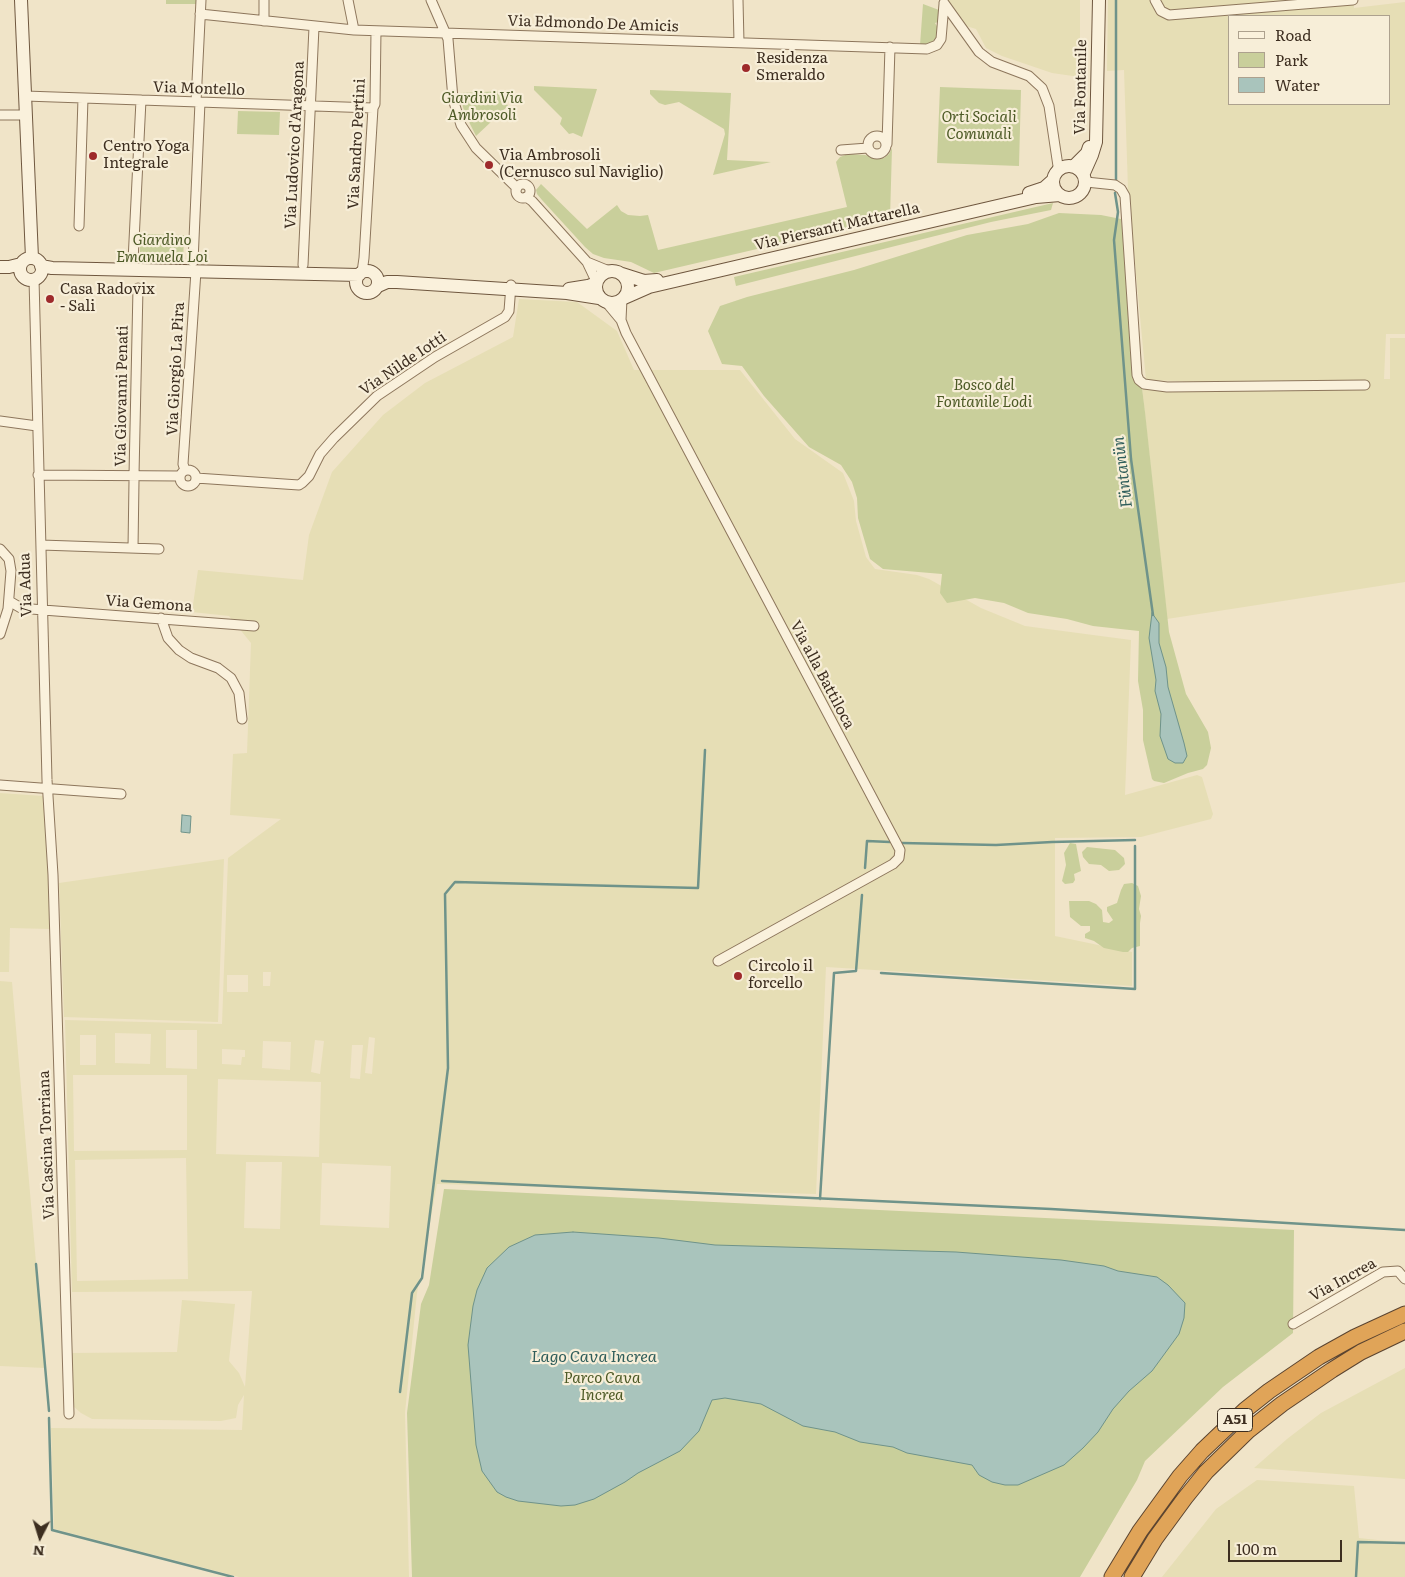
<!DOCTYPE html>
<html>
<head>
<meta charset="utf-8">
<style>
  body { margin:0 }
  #map { position:relative; width:1405px; height:1577px; overflow:hidden; background:#f0e4c8; font-family:Literata,serif }
  canvas { display:block }
  .legend { position:absolute; left:1228px; top:15px; width:162px; height:90px; box-sizing:border-box; background:#f7eed8; border:1px solid #ada18e; margin:0; padding:6px 9px; list-style:none; font-size:15px; color:#3d2e20 }
  .legend li { display:flex; align-items:center; gap:10px; height:25px }
  .legend b { width:25px; border:1px solid #ada18e }
  .north { position:absolute; left:15px; top:1512px; width:50px; height:50px; -webkit-text-stroke:4px #f7eed8; paint-order:stroke; rotate:185deg; font-size:14px; font-weight:700; line-height:20px; text-align:center; color:#3d2e20 }
  .north::after { content:''; display:block; margin:auto; width:18px; height:22px; background:#3d2e20; clip-path:polygon(50% 0,100% 100%,50% 72%,0 100%) }
  .scale { position:absolute; left:1228px; top:1540px; width:114px; height:22px; box-sizing:border-box; border:2px solid #3d2e20; border-top:0; padding-left:6px; font-size:15px; line-height:18px; white-space:nowrap; color:#3d2e20; -webkit-text-stroke:4px #f7eed8; paint-order:stroke }
</style>
</head>
<body>
<div id="map">
<canvas width="1405" height="1577"></canvas>
<ul class="legend">
<li><b style="height:6px;background:#faf1dc"></b>Road</li>
<li><b style="height:14px;background:#c9cf9b"></b>Park</li>
<li><b style="height:14px;background:#a9c4bc"></b>Water</li>
</ul>
<div class="north">N</div>
<div class="scale">100 m</div>
</div>
<script>
const context = document.querySelector('canvas').getContext('2d');
context.lineJoin = 'round';
function fill(path, color) { context.fillStyle = color; context.fill(path, 'evenodd'); }
const poly = rows => new Path2D(rows.map(r => 'M' + r).join(''));
function trace(path, color, width, dash) { context.strokeStyle = color; context.lineWidth = width; context.lineCap = dash ? 'butt' : 'round'; context.setLineDash(dash || []); context.stroke(path); }
function write(font, color, halo, rows, align = 'center') {
  context.font = font + ' Literata,serif'; context.lineWidth = 4.5; context.setLineDash([]); context.textBaseline = 'middle'; context.strokeStyle = halo; context.fillStyle = color; for (const [text, x, y, turn = 0] of rows) {
    context.save(); context.translate(x, y); context.rotate((+turn || 0) * Math.PI / 180); context.textAlign = isNaN(turn) ? turn : align; if (halo) context.strokeText(text, 0, 0); context.fillText(text, 0, 0); context.restore();
  }
}
fill(poly([
  [948,0,1080,0,1080,77,1052,73,1002,56,986,48,976,29,966,26],
  [1108,0,1353,0,1354,8,1405,2,1405,334,1386,334,1384,379,1390,379,1390,338,1405,338,1405,582,1167,619,1142,387,1207,382,1146,380,1128,189,1124,70,1107,71],
  [1229,16,1389,16,1389,104,1229,104],
  [519,299,577,302,617,331,634,370,740,370,795,439,843,473,854,501,856,521,866,557,875,569,917,575,929,579,981,608,1025,626,1131,640,1125,795,1197,775,1202,777,1213,814,1211,819,1141,837,1055,838,1055,936,1132,952,1132,986,826,967,816,1194,437,1184,417,1293,405,1413,409,1577,239,1577,54,1529,51,1428,242,1430,244,1395,238,1405,236,1418,221,1421,92,1419,81,1413,73,1406,71,1353,177,1352,182,1300,235,1304,229,1361,239,1373,245,1387,252,1291,72,1292,65,1020,222,1024,228,858,281,819,230,815,233,754,247,753,251,643,229,616,192,612,198,570,303,580,309,535,332,472,383,415,425,383,513,337],
  [263,972,271,972,270,986,263,986],
  [227,975,248,975,248,992,227,992],
  [166,1030,197,1030,197,1069,166,1068],
  [115,1033,151,1034,150,1064,115,1063],
  [80,1035,96,1035,96,1065,80,1065],
  [369,1037,375,1038,372,1074,365,1073],
  [315,1040,324,1041,320,1074,311,1072],
  [263,1041,291,1042,290,1070,262,1068],
  [352,1045,363,1045,360,1079,350,1078],
  [222,1049,245,1050,245,1057,242,1057,241,1065,222,1064],
  [187,1075,187,1150,74,1151,73,1075],
  [218,1079,321,1082,319,1157,216,1154],
  [186,1158,188,1279,77,1281,75,1160],
  [246,1162,282,1162,280,1229,244,1228],
  [322,1163,391,1166,389,1228,320,1225],
  [0,793,43,796,48,865,50,929,10,928,9,972,0,972],
  [224,859,218,1022,64,1017,59,883],
  [0,981,12,982,45,1368,0,1366],
  [1405,1368,1405,1479,1254,1468,1287,1439,1321,1413],
  [1257,1480,1354,1486,1359,1538,1405,1543,1405,1577,1162,1577,1216,1509]
]), '#e6deb5');
fill(poly([
  [166,0,198,0,197,4,166,4],
  [923,4,939,10,938,22,935,23,938,28,937,37,929,45,920,45],
  [534,86,597,89,582,137,573,133,569,134,560,124,562,118,534,90],
  [940,87,1021,90,1019,166,937,163],
  [650,90,731,93,727,160,771,162,713,175,725,134,724,129,679,102,665,105,659,103,650,94],
  [503,91,503,97,508,106,476,136,465,114,459,93],
  [238,111,280,112,279,135,237,134],
  [892,148,890,218,654,273,631,262,604,258,593,254,585,247,542,200,537,194,536,190,541,184,587,229,617,205,621,211,628,215,640,216,648,215,658,250,847,207,836,162,840,157,848,154,865,155,878,159,884,158,889,154],
  [1053,203,1051,210,991,222,736,286,734,277],
  [1059,213,1101,215,1121,219,1145,412,1169,632,1186,694,1208,732,1211,748,1207,765,1203,769,1188,773,1164,783,1154,781,1152,779,1143,740,1143,710,1138,681,1139,631,1093,626,1067,619,1028,613,1004,603,975,598,947,603,940,593,942,574,883,569,870,559,858,518,857,498,852,482,841,465,809,447,764,396,742,366,722,364,708,331,720,306,747,297,854,270,967,235,1028,224],
  [140,234,184,235,183,265,140,264],
  [1070,843,1076,844,1081,871,1074,874,1075,880,1073,883,1065,884,1062,881,1066,865,1064,853],
  [1087,847,1115,850,1124,858,1125,864,1119,870,1109,871,1101,865,1089,864,1083,857,1082,852],
  [1132,883,1138,886,1141,896,1139,909,1141,916,1140,923,1140,946,1132,948,1128,952,1123,952,1104,948,1094,941,1085,938,1085,934,1090,931,1090,926,1081,926,1070,917,1069,901,1089,901,1096,904,1102,910,1103,922,1109,923,1113,920,1107,911,1107,907,1117,903,1121,890,1124,884],
  [444,1189,1294,1230,1293,1333,1223,1387,1145,1461,1137,1480,1080,1577,412,1577,407,1413,421,1304,429,1285]
]), '#c9cf9b');
const water = poly([
  [1152,613,1159,623,1159,643,1166,667,1168,687,1184,743,1187,756,1183,763,1175,763,1168,759,1160,736,1161,714,1155,691,1156,680,1149,638,1152,613],
  [182,815,191,816,190,833,181,832,182,815],
  [573,1232,659,1238,715,1245,956,1252,1061,1260,1104,1266,1118,1271,1157,1277,1168,1285,1185,1303,1184,1318,1179,1334,1152,1371,1129,1391,1113,1409,1098,1432,1083,1448,1064,1465,1018,1485,1005,1485,992,1482,979,1475,972,1465,907,1453,893,1447,860,1442,835,1432,803,1426,761,1404,725,1398,712,1400,699,1431,680,1451,638,1473,625,1482,594,1499,575,1505,561,1506,518,1501,506,1497,497,1492,482,1471,476,1445,468,1345,473,1306,477,1290,487,1268,509,1247,535,1235,573,1232]
]);
fill(water, '#a9c4bc');
trace(water, '#6f938a', 1);
trace(poly([
  [1116,180,1116,0],
  [1115,193,1118,212,1114,240,1131,459,1153,615],
  [902,843,996,845,1052,842,1135,840],
  [865,868,867,841,890,842],
  [881,973,1135,989,1135,846],
  [442,1181,1051,1209,1405,1230],
  [820,1199,834,973,856,971,862,895],
  [36,1264,49,1411],
  [400,1392,412,1293,422,1278,448,1068,445,894,455,882,698,888,705,750],
  [49,1418,52,1530,233,1577],
  [1356,1577,1358,1542,1405,1543]
]), '#6f938a', 2.5);
const street = poly([
  [348,0,354,30],
  [431,0,448,39,453,99,461,125,476,148,517,188],
  [738,0,739,42],
  [1155,0,1161,11,1169,15,1353,0],
  [944,3,979,52,992,62,1029,76,1042,88,1049,106,1058,166,1060,168],
  [200,14,354,30,927,49,937,45,941,39,944,4],
  [264,21,264,0],
  [25,96,373,108],
  [196,102,201,0],
  [0,115,26,115],
  '868 145a9 9 0 1 1 18 0a9 9 0 1 1-18 0Z',
  [887,144,890,47],
  [841,150,868,148],
  [1086,182,1115,185,1121,189,1125,196,1137,375,1139,380,1144,384,1167,387,1365,385],
  '516 191a7 7 0 1 1 14 0a7 7 0 1 1-14 0Z',
  [526,197,532,201,587,262,596,281],
  [79,226,83,98],
  [133,261,141,100],
  [193,262,200,102],
  [587,262,609,271],
  [303,265,314,27],
  [362,272,364,258,373,108,375,104,376,31],
  [34,279,47,780,53,875,69,1414],
  [606,302,621,320,626,333,900,850,899,858,893,864,718,961],
  [621,320,622,299],
  [0,421,37,426],
  '180 478a8 8 0 1 1 16 0a8 8 0 1 1-16 0Z',
  [185,470,183,464,196,271],
  [38,475,180,476],
  [134,475,138,288],
  [196,478,284,484,299,485,302,483,309,476,320,454,334,438,377,396,435,357,505,317,509,311,511,285],
  [41,545,159,549],
  [133,548,134,481],
  [0,549,9,559,11,571,8,609,0,634],
  [9,601,21,608,43,610,254,626],
  [161,618,168,638,179,650,191,658,218,668,231,678,239,693,242,719],
  [0,785,121,794],
  [1293,1324,1383,1272,1398,1271,1405,1279]
]);
const secondary = poly([
  [21,0,32,258],
  '1053 182a16 16 0 1 1 32 0a16 16 0 1 1-32 0Z',
  [1074,166,1087,153,1089,147],
  [1084,173,1092,155,1096,142,1099,0],
  [1029,193,1044,188,1053,180],
  '20 269a11 11 0 1 1 22 0a11 11 0 1 1-22 0Z',
  [41,266,52,268,359,275],
  [0,267,9,267,21,264],
  '596 287a16 16 0 1 1 32 0a16 16 0 1 1-32 0Z',
  '356 282a11 11 0 1 1 22 0a11 11 0 1 1-22 0Z',
  [622,274,644,281,657,280],
  [378,286,387,282,397,282,567,293,599,298],
  [569,289,588,286,596,283],
  [624,298,649,287,1036,197,1060,195]
]);
const highway = poly([
  [1112,1577,1140,1531,1180,1476,1202,1451,1245,1410,1269,1391,1319,1357,1355,1337,1405,1314],
  [1132,1577,1155,1539,1185,1498,1206,1472,1249,1430,1282,1404,1332,1370,1361,1352,1405,1331]
]);
trace(street, '#8d765c', 11);
trace(secondary, '#6f573f', 14);
trace(highway, '#5b4430', 17);
trace(street, '#faf1dc', 9);
trace(secondary, '#faf1dc', 12);
trace(highway, '#e0a458', 15);
for (const [x, y, r, color] of [
  [746,68,5,"#9e2a2b"],
  [93,156,5,"#9e2a2b"],
  [489,165,5,"#9e2a2b"],
  [50,299,5,"#9e2a2b"],
  [738,976,5,"#9e2a2b"]
]) { const dot = new Path2D(); dot.arc(x, y, r, 0, 2 * Math.PI); context.fillStyle = color; context.fill(dot); trace(dot, '#f7eed8', 2); }
for (const [x, y, w] of [
  [1235,1420,35]
]) { const box = new Path2D(); box.roundRect(x - w / 2, y - 11.5, w, 23, 4); context.fillStyle = '#f7eed8'; context.fill(box); trace(box, '#3d2e20', 1); }
write('bold 14px', '#3d2e20', null, [
  ["A51",1235,1420]
]);
write('15px', '#3d2e20', '#f7eed8', [
  ["Via Edmondo De Amicis",593,24,2],
  ["Via Fontanile",1081,87,-89],
  ["Via Montello",199,89,2],
  ["Via Sandro Pertini",357,144,-87],
  ["Via Ludovico d'Aragona",295,145,-87],
  ["Via Piersanti Mattarella",837,227,-13],
  ["Via Nilde Iotti",403,364,-34],
  ["Via Giorgio La Pira",176,369,-87],
  ["Via Giovanni Penati",122,396,-89],
  ["Via Adua",26,585,-92],
  ["Via Gemona",149,604,4],
  ["Via alla Battiloca",822,675,62],
  ["Via Cascina Torriana",47,1145,-92],
  ["Via Increa",1343,1280,-29]
]);
write('15px', '#3d2e20', '#f7eed8', [
  ["Residenza",756,59],
  ["Smeraldo",756,76],
  ["Centro Yoga",103,147],
  ["Integrale",103,164],
  ["Via Ambrosoli",499,156],
  ["(Cernusco sul Naviglio)",499,173],
  ["Casa Radovix",60,290],
  ["- Sali",60,307],
  ["Circolo il",748,967],
  ["forcello",748,984]
], 'left');
write('italic 15px', '#4d5a26', '#f7eed8', [
  ["Giardini Via",482,99],
  ["Ambrosoli",482,116],
  ["Orti Sociali",979,118],
  ["Comunali",979,135],
  ["Giardino",162,241],
  ["Emanuela Loi",162,258],
  ["Bosco del",984,386],
  ["Fontanile Lodi",984,403],
  ["Parco Cava",602,1379],
  ["Increa",602,1396]
]);
write('italic 16px', '#2f5d5a', '#f7eed8', [
  ["Füntanün",1123,472,-97],
  ["Lago Cava Increa",594,1357]
]);
</script>
</body>
</html>
